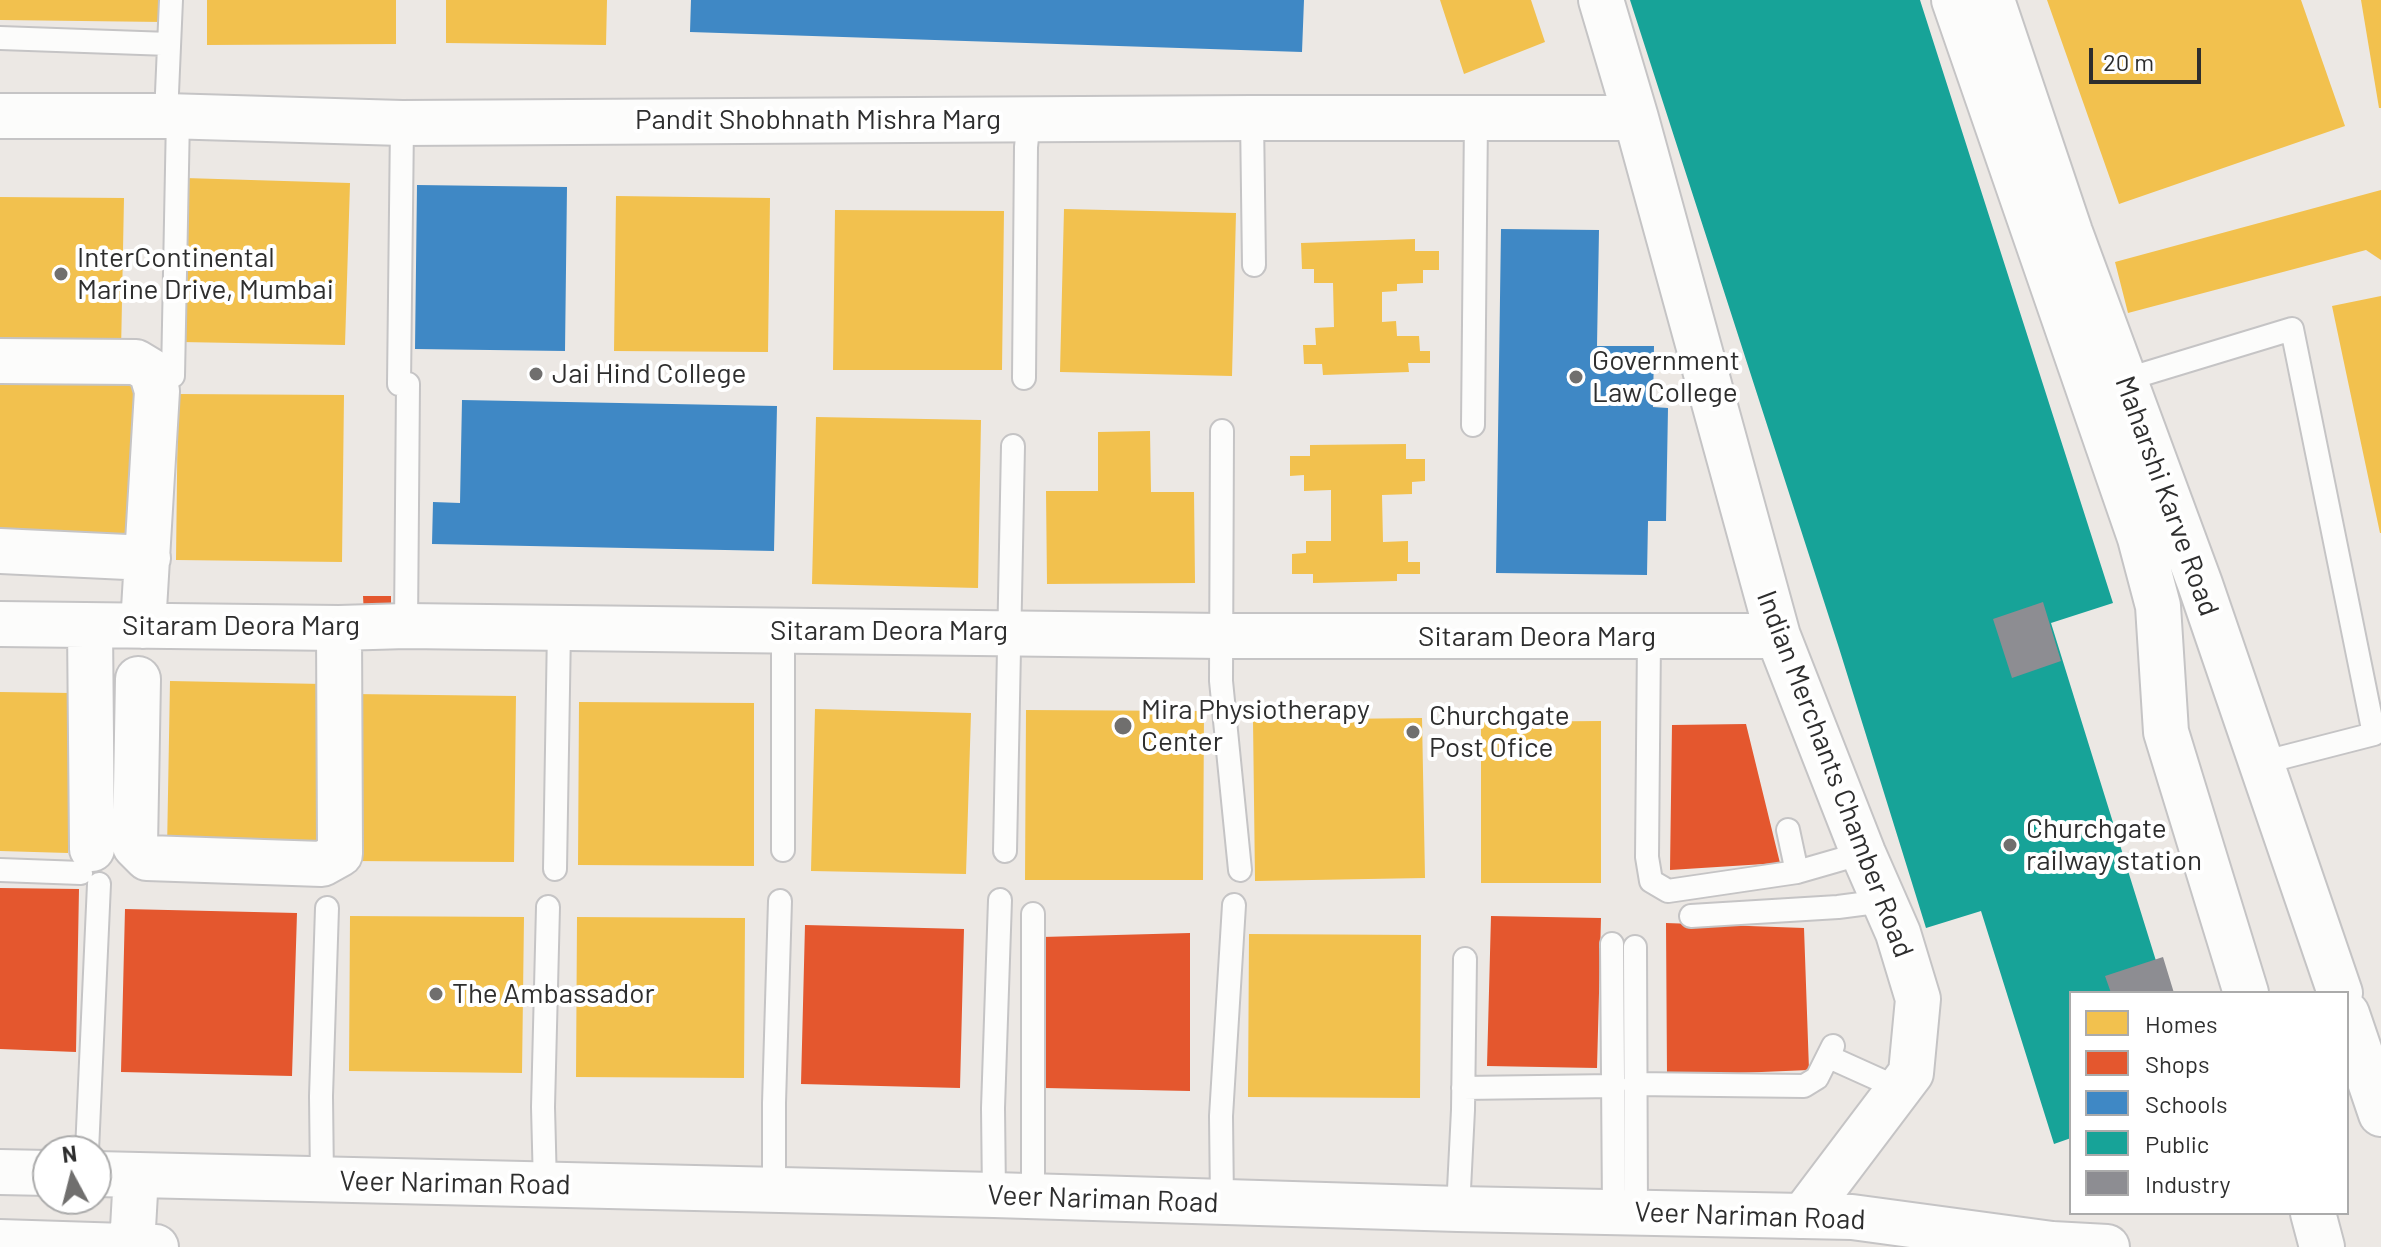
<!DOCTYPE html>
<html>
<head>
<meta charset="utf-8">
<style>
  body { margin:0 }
  #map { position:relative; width:2381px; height:1247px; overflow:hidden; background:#ece8e4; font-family:Barlow,sans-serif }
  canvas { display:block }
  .legend { position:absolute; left:2069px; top:991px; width:280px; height:224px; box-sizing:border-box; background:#fff; border:2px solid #ababab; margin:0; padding:10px 14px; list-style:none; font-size:24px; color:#2e2e2e }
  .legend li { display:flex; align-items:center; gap:16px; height:40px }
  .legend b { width:40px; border:2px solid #ababab }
  .north { position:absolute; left:32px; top:1135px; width:80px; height:80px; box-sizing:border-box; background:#fff; border:2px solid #ababab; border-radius:50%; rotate:353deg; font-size:22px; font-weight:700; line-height:32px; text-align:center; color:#2e2e2e }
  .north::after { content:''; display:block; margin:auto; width:28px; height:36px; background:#706f6e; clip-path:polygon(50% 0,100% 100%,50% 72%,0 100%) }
  .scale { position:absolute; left:2089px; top:48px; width:112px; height:36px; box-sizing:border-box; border:4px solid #2e2e2e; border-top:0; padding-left:10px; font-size:24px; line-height:28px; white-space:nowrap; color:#2e2e2e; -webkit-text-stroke:6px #fff; paint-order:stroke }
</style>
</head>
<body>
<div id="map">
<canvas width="2381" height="1247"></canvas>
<ul class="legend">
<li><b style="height:22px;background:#f2c14e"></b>Homes</li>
<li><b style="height:22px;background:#e4572e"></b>Shops</li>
<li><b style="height:22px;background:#3f88c5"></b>Schools</li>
<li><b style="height:22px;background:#17a398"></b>Public</li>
<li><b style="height:22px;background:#8d8d92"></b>Industry</li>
</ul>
<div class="north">N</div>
<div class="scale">20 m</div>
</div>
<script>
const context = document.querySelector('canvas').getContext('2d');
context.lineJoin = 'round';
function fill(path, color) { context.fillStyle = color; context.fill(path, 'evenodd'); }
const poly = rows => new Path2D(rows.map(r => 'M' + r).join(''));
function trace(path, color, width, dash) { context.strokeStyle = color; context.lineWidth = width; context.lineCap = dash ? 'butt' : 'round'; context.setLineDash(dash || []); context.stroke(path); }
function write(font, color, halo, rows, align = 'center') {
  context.font = font + ' Barlow,sans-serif'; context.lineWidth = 8; context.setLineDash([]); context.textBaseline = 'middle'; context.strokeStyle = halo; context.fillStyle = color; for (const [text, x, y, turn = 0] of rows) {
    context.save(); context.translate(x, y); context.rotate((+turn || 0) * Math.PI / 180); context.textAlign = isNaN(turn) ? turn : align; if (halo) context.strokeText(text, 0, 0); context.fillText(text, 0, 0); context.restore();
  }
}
fill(poly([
  [0,0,163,0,163,22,0,20],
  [207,0,396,0,396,44,207,45],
  [446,0,607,0,606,45,446,43],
  [1440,0,1531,0,1545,42,1464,74],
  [2047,0,2301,0,2345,126,2119,204],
  [2361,0,2381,0,2381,108,2379,108],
  [185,178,350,183,345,345,181,342],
  [2381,190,2381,260,2366,250,2128,313,2115,262],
  [616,196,770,198,768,352,614,351],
  [0,197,124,198,121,352,0,350],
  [1064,209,1236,213,1232,376,1060,372],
  [835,210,1004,211,1002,370,833,370],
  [1415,239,1415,251,1439,251,1439,270,1423,270,1423,283,1397,284,1397,291,1382,292,1382,322,1396,321,1397,336,1419,336,1420,351,1430,351,1430,363,1408,363,1409,372,1323,375,1322,364,1304,364,1303,345,1316,345,1315,328,1334,327,1333,283,1314,283,1314,269,1302,269,1301,243],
  [2381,296,2381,533,2380,533,2332,306],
  [0,378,143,378,140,546,0,544],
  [178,394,344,395,342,562,176,560],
  [816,417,981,420,978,588,812,584],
  [1150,431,1151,492,1194,492,1195,583,1047,584,1046,491,1098,491,1098,432],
  [1406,444,1406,459,1425,459,1425,481,1412,482,1412,494,1382,495,1383,542,1408,541,1408,562,1420,562,1420,574,1397,574,1397,581,1313,583,1313,574,1292,574,1292,554,1306,553,1306,541,1331,541,1331,490,1304,491,1304,475,1290,476,1290,456,1310,456,1310,445],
  [170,681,323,684,319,852,167,850],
  [0,692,72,693,68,853,0,851],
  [353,694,516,696,514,862,352,861],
  [579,702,754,703,754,866,578,865],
  [815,709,971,713,966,874,811,871],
  [1026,710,1204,711,1203,880,1025,880],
  [1422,718,1425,878,1255,881,1253,720],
  [1601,721,1601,883,1481,883,1481,722],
  [350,916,524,917,522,1073,349,1071],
  [577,917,745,918,744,1078,576,1077],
  [1249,934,1421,935,1420,1098,1248,1097]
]), '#f2c14e');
fill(poly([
  [363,596,391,596,391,615,364,615],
  [1746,724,1780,863,1670,870,1672,725],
  [0,888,79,889,76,1052,0,1049],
  [125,909,297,913,292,1076,121,1072],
  [1491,916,1601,918,1597,1068,1487,1066],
  [1666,923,1804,928,1809,1070,1667,1076],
  [805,925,964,929,960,1088,801,1084],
  [1190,933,1190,1091,1045,1088,1042,937]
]), '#e4572e');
fill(poly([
  [691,0,1304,0,1302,52,690,32],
  [417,185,567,187,565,351,415,349],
  [1501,229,1599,230,1597,346,1654,346,1653,407,1668,408,1666,521,1648,521,1647,575,1496,573],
  [462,400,777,406,774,551,432,544,433,502,460,503]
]), '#3f88c5');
fill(poly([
  [1630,0,1920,0,2113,603,2051,623,2166,993,2071,993,2071,1138,2054,1144,1981,911,1926,928,1839,648]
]), '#17a398');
fill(poly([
  [2043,602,2061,661,2012,678,1993,619],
  [2163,957,2174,993,2111,993,2105,976]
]), '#8d8d92');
const lane = poly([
  [0,38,169,44],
  [166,116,171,0],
  [1252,118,1254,265],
  [402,123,399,384,408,384,406,626],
  [173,376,178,117],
  [1024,378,1026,147,1029,119],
  [2124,380,2292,329,2374,734,2261,763],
  [1473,425,1476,118],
  [1222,431,1221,681,1240,870],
  [1649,638,1647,857,1651,881,1668,891,1797,872,1863,853],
  [1788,830,1797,872],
  [783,850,783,631],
  [1005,851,1013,446],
  [555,869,559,629],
  [0,870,81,873],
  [1691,916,1838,907,1884,901],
  [1612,944,1614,1212],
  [1635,947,1636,1212],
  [1829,1057,1900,1089],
  [1634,1084,1804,1086,1817,1078,1833,1046],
  [1463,1088,1614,1086],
  [87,1151,99,884],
  [322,1180,321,1096,327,908],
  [545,1186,543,1107,548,907],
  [774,1191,774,1103,780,901],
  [994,1195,993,1108,1000,900],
  [1033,1197,1033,914],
  [1222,1202,1221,1116,1234,905],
  [1458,1209,1463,1110,1465,959]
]);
const street = poly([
  [1601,0,1636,118,1778,636,1863,853,1898,933,1918,999,1911,1073,1803,1216],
  [0,116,166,116,402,123,1252,118,1636,118],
  [0,361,136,362,151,371,157,391,143,626],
  [0,551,148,558],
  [0,624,339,628,406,626,1222,636,1778,636],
  [90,626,92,849],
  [138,679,135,846,147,858,322,864,340,854,339,628]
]);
const secondary = poly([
  [1954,0,2140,538,2158,606,2166,732,2246,993],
  [1992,0,2070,232,2200,584,2340,993],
  [2347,1014,2381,1114],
  [0,1172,48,1173],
  [96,1174,994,1195,1458,1209,1852,1217,2052,1244,2107,1247],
  [2313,1213,2322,1247],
  [0,1242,156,1247],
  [132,1246,136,1175]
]);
trace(lane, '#c5c4c5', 26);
trace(street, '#c5c4c5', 48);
trace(secondary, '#c5c4c5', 48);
trace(lane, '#fcfcfb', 22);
trace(street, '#fcfcfb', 44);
trace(secondary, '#fcfcfb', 44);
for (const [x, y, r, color] of [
  [61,274,8,"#706f6e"],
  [536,374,8,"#706f6e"],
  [1576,377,8,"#706f6e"],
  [1123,726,10,"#706f6e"],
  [1413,732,8,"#706f6e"],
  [2010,845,8,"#706f6e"],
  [436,994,8,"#706f6e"]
]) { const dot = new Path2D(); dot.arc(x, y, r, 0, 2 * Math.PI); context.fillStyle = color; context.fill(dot); trace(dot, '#fff', 3); }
write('28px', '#2e2e2e', '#fff', [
  ["Pandit Shobhnath Mishra Marg",818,120],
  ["Maharshi Karve Road",2167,496,70],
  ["Sitaram Deora Marg",241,626],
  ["Sitaram Deora Marg",889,631],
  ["Sitaram Deora Marg",1537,637],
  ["Indian Merchants Chamber Road",1835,774,69],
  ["Veer Nariman Road",455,1183,1],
  ["Veer Nariman Road",1103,1199,2],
  ["Veer Nariman Road",1750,1216,2]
]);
write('28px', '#2e2e2e', '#fff', [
  ["InterContinental",77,258],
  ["Marine Drive, Mumbai",77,290],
  ["Government",1592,361],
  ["Law College",1592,393],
  ["Jai Hind College",552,374],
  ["Mira Physiotherapy",1141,710],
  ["Center",1141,742],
  ["Churchgate",1429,716],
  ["Post Ofice",1429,748],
  ["Churchgate",2026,829],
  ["railway station",2026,861],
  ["The Ambassador",452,994]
], 'left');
</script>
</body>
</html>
